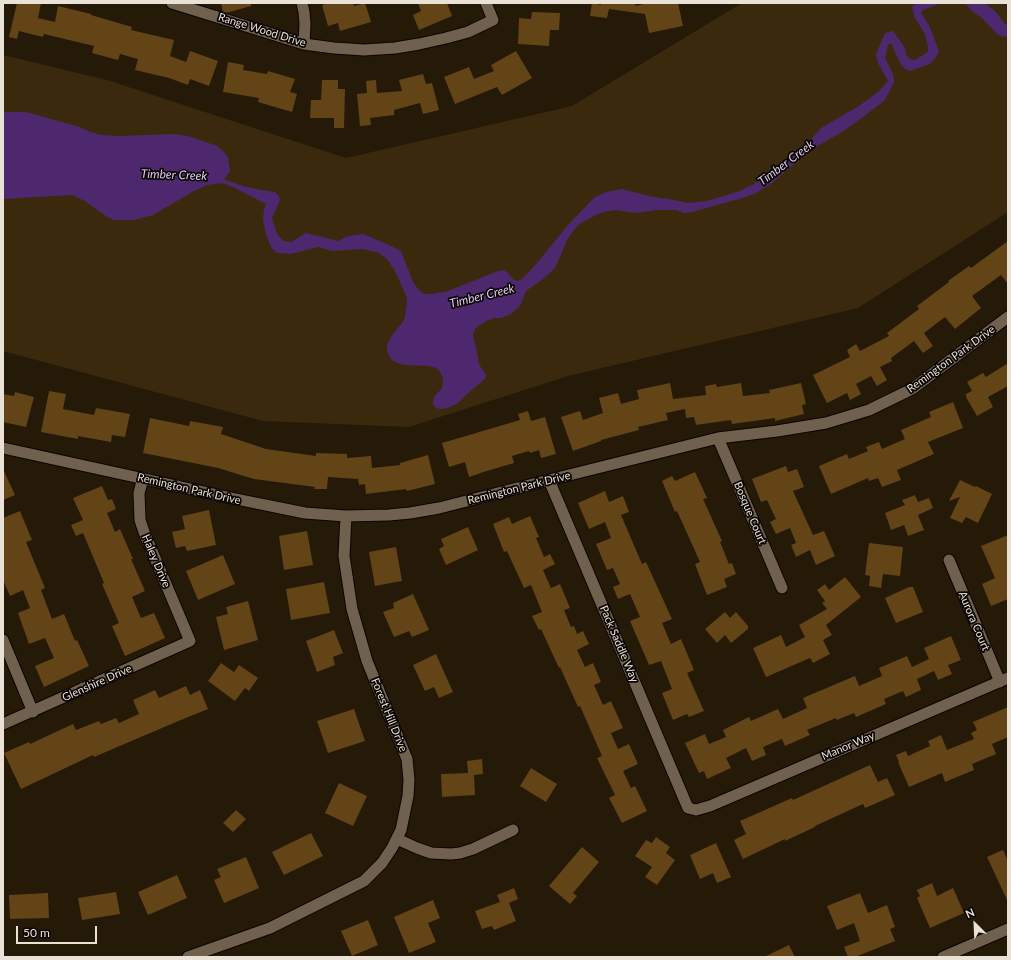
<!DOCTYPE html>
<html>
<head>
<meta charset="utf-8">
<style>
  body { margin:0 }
  #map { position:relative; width:1011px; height:960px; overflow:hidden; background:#251908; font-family:Lato,sans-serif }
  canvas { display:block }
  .frame { position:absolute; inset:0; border:4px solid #eae2d7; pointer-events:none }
  .north { position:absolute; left:955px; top:904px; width:40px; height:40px; -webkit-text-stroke:3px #0a0502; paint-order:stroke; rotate:336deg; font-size:11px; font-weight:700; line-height:16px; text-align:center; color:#eae2d7 }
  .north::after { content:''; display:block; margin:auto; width:14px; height:18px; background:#eae2d7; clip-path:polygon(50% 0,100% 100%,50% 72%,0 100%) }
  .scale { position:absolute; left:16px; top:926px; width:81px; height:18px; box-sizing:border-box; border:2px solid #eae2d7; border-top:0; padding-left:5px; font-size:12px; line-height:14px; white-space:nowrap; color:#eae2d7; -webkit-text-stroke:3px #0a0502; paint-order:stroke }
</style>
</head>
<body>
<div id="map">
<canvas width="1011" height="960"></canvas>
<div class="frame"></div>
<div class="north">N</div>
<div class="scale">50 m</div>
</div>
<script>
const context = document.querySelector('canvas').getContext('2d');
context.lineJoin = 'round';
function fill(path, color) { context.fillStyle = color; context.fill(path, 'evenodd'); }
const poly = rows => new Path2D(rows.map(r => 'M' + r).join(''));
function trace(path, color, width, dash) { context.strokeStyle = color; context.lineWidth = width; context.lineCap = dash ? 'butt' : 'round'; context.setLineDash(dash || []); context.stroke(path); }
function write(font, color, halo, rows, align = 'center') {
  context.font = font + ' Lato,sans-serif'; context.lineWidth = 3.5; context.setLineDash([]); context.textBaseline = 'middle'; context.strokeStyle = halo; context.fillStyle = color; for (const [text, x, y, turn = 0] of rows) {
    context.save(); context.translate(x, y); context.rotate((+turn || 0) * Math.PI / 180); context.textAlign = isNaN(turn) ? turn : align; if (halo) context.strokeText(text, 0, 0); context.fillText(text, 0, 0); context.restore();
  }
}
fill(poly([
  [742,3,1008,3,1008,212,858,308,568,376,409,427,263,421,3,351,3,55,107,80,346,158,572,106]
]), '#3b290e');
fill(poly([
  [916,3,941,3,923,10,921,13,929,25,939,51,937,56,930,64,910,71,905,69,900,63,891,43,888,45,885,58,893,74,894,82,885,100,863,117,842,132,814,148,802,157,772,183,756,193,746,197,692,212,684,213,676,210,656,210,635,213,615,210,608,211,598,214,579,224,574,230,568,238,555,268,543,279,526,291,520,306,511,314,501,318,494,318,489,320,478,326,475,329,473,334,474,340,478,357,478,361,480,366,485,373,486,378,468,393,458,403,448,408,439,409,435,407,433,404,433,401,434,397,442,388,443,383,443,378,439,370,436,368,429,366,405,365,398,363,392,360,389,356,387,350,387,345,392,335,403,322,405,317,407,303,407,298,404,291,395,271,388,260,379,253,363,249,332,251,318,247,291,254,277,253,271,247,266,234,263,219,264,210,266,204,233,187,222,183,207,185,192,192,153,215,134,220,114,220,106,216,85,201,72,195,3,199,3,112,26,112,80,127,90,132,102,135,119,136,172,134,188,136,217,146,224,152,228,157,230,171,224,179,242,186,256,189,275,192,279,196,280,200,272,218,277,234,283,241,291,242,306,233,338,241,348,236,363,234,385,243,401,251,413,282,418,289,422,293,426,294,432,294,448,291,498,271,504,270,507,272,514,280,518,281,522,279,538,262,568,225,595,197,606,192,622,189,649,196,674,200,687,203,707,201,740,191,774,173,802,150,821,128,859,106,878,92,888,81,877,61,876,54,885,33,893,31,905,48,906,55,910,59,915,60,928,52,928,46,925,34,915,18,912,7],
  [965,3,985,3,996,12,1004,23,1008,26,1008,37,1001,36,996,33,982,18,973,12]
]), '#4e286f');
fill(poly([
  [17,3,41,3,38,18,55,22,58,6,91,14,91,15,132,27,131,30,174,40,170,56,186,62,190,51,218,61,209,86,190,79,188,85,169,78,135,70,138,59,120,54,118,60,92,53,94,46,44,34,43,37,19,31,17,39,9,37],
  [221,3,251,3,251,6,226,13,223,12],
  [328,3,353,3,354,6,365,3,371,22,340,31,338,23,328,26,322,5],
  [418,3,447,3,452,16,419,30,413,15,421,11],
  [592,3,601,5,601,3,636,3,635,6,648,3,678,3,683,26,649,33,645,14,609,9,607,18,590,16],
  [532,12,560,13,559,30,550,30,549,46,518,44,519,18,531,19],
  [516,51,532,78,502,95,497,87,455,104,444,77,469,67,474,79,494,71,491,65],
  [228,62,244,65,243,70,267,74,268,71,295,79,290,92,297,94,292,112,258,102,259,98,223,92],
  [423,74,426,84,432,83,439,110,423,114,420,103,394,110,394,115,370,118,371,125,360,126,357,94,367,93,366,81,376,80,377,93,402,91,399,80],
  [322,80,338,80,338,89,345,89,344,128,334,128,334,118,310,118,311,100,321,100],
  [1008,241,1008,284,1001,275,972,296,981,308,955,329,945,317,924,333,933,346,923,353,914,341,891,358,892,361,880,367,887,380,877,386,871,376,856,384,861,394,850,400,847,393,827,403,813,375,850,357,847,350,856,344,860,351,889,336,887,333,919,309,917,306,949,282,948,281,969,266,971,268],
  [1008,363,1008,386,988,397,993,407,977,416,966,397,966,394,972,391,967,382,983,373,986,377],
  [670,383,673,399,706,395,705,386,716,384,717,387,741,383,743,396,770,393,769,390,801,383,806,404,802,405,804,414,775,421,775,418,732,424,731,420,696,425,694,417,686,418,685,409,666,413,668,420,638,427,639,430,601,440,601,441,573,451,561,417,580,411,583,420,603,413,599,398,618,393,621,404,639,399,637,390],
  [49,391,66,394,63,409,94,415,96,408,130,414,125,437,112,435,111,442,78,436,78,439,41,432],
  [15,392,34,397,26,427,3,422,3,394,14,396],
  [953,402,963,428,928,442,934,454,897,470,901,480,882,487,878,478,869,481,868,478,831,494,819,466,847,454,849,459,868,451,866,447,879,442,882,449,905,439,901,430,931,417,929,412],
  [528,411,531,421,545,417,556,454,541,458,539,450,530,453,529,451,512,456,514,463,480,473,481,473,469,477,465,462,449,467,442,443,520,420,518,414],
  [150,418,189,426,190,421,223,427,221,434,266,449,316,456,316,453,347,454,347,458,371,456,372,468,400,465,400,463,428,455,435,484,407,491,406,489,366,494,365,484,359,485,358,479,328,477,327,489,314,489,315,487,254,479,218,468,143,453],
  [786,466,788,472,797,469,804,487,793,491,813,535,824,531,835,556,816,565,810,550,796,557,791,545,796,543,790,528,776,534,770,522,776,519,767,500,761,502,752,479],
  [3,469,15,495,3,500],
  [695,472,707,498,703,499,722,541,720,542,729,564,732,563,736,574,724,579,727,587,707,595,695,564,700,562,677,511,675,512,662,481,672,476,675,481],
  [960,480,975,487,976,486,992,494,978,523,966,517,962,523,950,518,960,497,949,501],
  [102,486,108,500,112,499,116,509,107,513,115,532,120,529,133,559,131,559,145,591,132,597,141,618,154,613,165,638,125,656,112,626,119,623,102,584,104,583,83,533,76,536,71,525,83,520,73,498],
  [605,491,609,502,623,496,629,512,621,515,642,564,646,562,672,619,662,623,671,644,681,639,694,670,687,673,704,711,689,717,687,714,673,720,662,693,672,689,661,661,649,665,630,621,640,617,630,594,618,599,613,587,620,584,613,568,607,570,596,544,611,538,605,522,589,529,578,503],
  [915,495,918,502,929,498,933,508,918,515,924,530,908,536,904,525,891,530,885,513,905,505,902,500],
  [209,510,216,545,187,551,185,546,176,548,172,532,185,529,182,516],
  [20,511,32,540,26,542,45,588,41,590,52,619,64,614,75,641,77,640,89,666,44,687,35,666,54,658,45,638,29,644,18,613,30,608,23,590,10,596,3,580,3,518],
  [530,516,539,537,536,538,544,557,550,554,555,564,543,570,551,588,560,584,570,608,564,610,571,627,574,626,577,634,583,631,589,644,577,650,585,667,593,663,601,682,594,685,603,705,611,701,623,728,611,733,618,749,629,744,638,764,623,771,631,788,635,786,647,811,622,823,609,798,615,795,597,758,602,756,580,706,578,707,560,667,559,668,541,629,539,630,532,616,542,612,531,585,524,588,507,551,504,552,493,524,509,517,512,524],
  [468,527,478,550,446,565,439,549,444,546,441,539],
  [307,531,313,565,284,570,279,536],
  [1008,535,1008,599,991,606,982,584,995,578,981,546],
  [869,543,903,547,900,576,883,574,881,588,869,586,870,576,865,575],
  [396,547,402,581,375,586,369,552],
  [223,555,235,584,198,600,186,571],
  [845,577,861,597,826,625,832,635,823,640,830,654,813,663,810,658,766,677,753,648,781,635,786,647,805,637,799,625,827,609,822,603,825,601,817,590,825,584,829,590],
  [324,582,330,613,291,620,286,589],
  [909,587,913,587,923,612,896,623,885,598],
  [413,594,429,630,412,637,409,631,394,637,383,612,394,608,393,603],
  [248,601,258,640,224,650,216,617,228,614,226,607],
  [725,612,730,618,736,612,748,626,748,629,731,643,725,635,717,643,705,629],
  [334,630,343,653,333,657,335,665,317,672,306,641],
  [951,636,961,660,948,665,952,674,938,680,934,671,917,679,921,690,906,697,903,691,884,699,886,704,856,717,854,713,837,720,836,718,807,730,810,735,785,746,782,739,763,747,766,755,752,761,746,748,726,758,731,768,707,779,704,771,699,773,685,743,705,734,709,744,726,737,723,730,749,717,751,721,778,709,783,719,807,708,803,698,855,676,859,686,882,676,879,668,907,656,912,667,929,659,924,648],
  [436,654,453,692,439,698,434,687,425,691,413,665],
  [221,663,234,672,239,665,258,678,249,691,245,688,235,701,208,681],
  [186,686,190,695,200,690,208,709,176,722,94,757,93,755,21,789,4,753,29,742,30,744,73,724,76,730,99,721,101,724,116,718,119,723,139,714,133,700,155,690,159,698],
  [1008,707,1008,737,992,744,996,754,972,764,974,770,945,782,942,773,909,787,898,762,899,762,896,755,906,751,908,756,930,746,928,741,941,735,947,750,974,739,971,733,977,730,973,722],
  [354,709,365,741,328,753,317,721],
  [482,759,483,774,474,775,475,795,442,797,441,774,468,773,467,761],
  [870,765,878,782,887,778,895,795,865,808,863,804,815,826,815,827,785,841,785,839,743,859,734,840,746,834,740,821,792,798,793,800],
  [531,768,557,784,546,802,520,786],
  [339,783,367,796,353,826,325,813],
  [236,810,246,819,233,832,223,823],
  [311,833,323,856,284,875,272,852],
  [656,837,670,847,666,853,675,860,657,885,645,877,652,867,635,856,646,840,652,843],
  [716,843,731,877,717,883,713,873,700,879,690,855],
  [582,847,599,862,573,893,577,896,570,904,549,886],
  [1003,850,1008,861,1008,902,987,857],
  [246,857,259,888,224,903,214,880,221,877,217,869],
  [177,875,187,898,148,915,138,892],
  [932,883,937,896,953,888,964,913,930,928,917,898,920,896,917,890],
  [514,888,518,899,509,903,516,921,494,930,492,926,482,929,475,911,500,902,497,895],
  [116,892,120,914,82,920,78,898],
  [48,893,49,918,10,919,9,895],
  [860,893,868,913,887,905,895,927,890,929,895,941,855,957,848,957,844,947,860,941,854,923,837,930,827,906],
  [433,900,440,918,428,923,436,942,409,953,394,917],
  [368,920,378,945,352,956,341,931],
  [789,945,795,957,764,957]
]), '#624417');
const street = poly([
  [172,3,304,44,334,48,364,50,395,48,419,44,446,38,468,32,493,20,486,3],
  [302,3,304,12,305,24,304,44],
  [718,438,782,588],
  [3,448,236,499,305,513,346,516,389,515,410,513,439,508,549,480,718,438,777,431,826,423,869,410,912,389,1008,317],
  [549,480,688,808,696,810,710,806,1008,678],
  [949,560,1000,682],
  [3,640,33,712],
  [3,724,190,641,144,532,140,520,139,493,143,478],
  [397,839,417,848,431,853,451,854,460,853,473,849,513,830],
  [188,957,270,928,364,881,382,863,392,848,401,830,408,796,409,780,407,759,367,661,352,609,344,556,346,516],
  [943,957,1008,929]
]);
trace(street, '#0e0400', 13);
trace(street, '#70614f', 11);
write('11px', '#eae2d7', '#0a0502', [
  ["Range Wood Drive",262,30,17],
  ["Remington Park Drive",951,359,-36],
  ["Remington Park Drive",519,488,-14],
  ["Remington Park Drive",189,489,13],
  ["Bosque Court",750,513,67],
  ["Haley Drive",156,561,67],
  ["Aurora Court",974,621,67],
  ["Pack Saddle Way",619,644,67],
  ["Glenshire Drive",97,683,-24],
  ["Forest Hill Drive",389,715,68],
  ["Manor Way",848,746,-23]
]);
write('italic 12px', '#decaf4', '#0a0502', [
  ["Timber Creek",786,163,-37],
  ["Timber Creek",174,175,2],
  ["Timber Creek",482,296,-14]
]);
</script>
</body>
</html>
